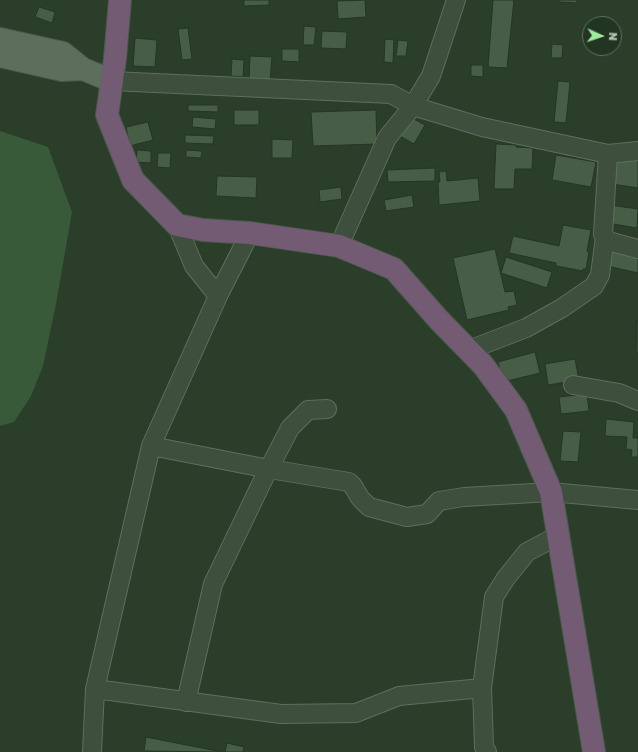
<!DOCTYPE html>
<html>
<head>
<meta charset="utf-8">
<style>
  body { margin:0 }
  #map { position:relative; width:638px; height:752px; overflow:hidden; background:#2a3e2a; font-family:"Golos Text",sans-serif }
  canvas { display:block }
  .north { position:absolute; left:582px; top:16px; width:40px; height:40px; box-sizing:border-box; background:#223422; border:1px solid #5f705f; border-radius:50%; rotate:93deg; font-size:11px; font-weight:700; line-height:16px; text-align:center; color:#bac9ba }
  .north::after { content:''; display:block; margin:auto; width:14px; height:18px; background:#9deb9e; clip-path:polygon(50% 0,100% 100%,50% 72%,0 100%) }
</style>
</head>
<body>
<div id="map">
<canvas width="638" height="752"></canvas>
<div class="north">N</div>
</div>
<script>
const context = document.querySelector('canvas').getContext('2d');
context.lineJoin = 'round';
function fill(path, color) { context.fillStyle = color; context.fill(path, 'evenodd'); }
const poly = rows => new Path2D(rows.map(r => 'M' + r).join(''));
function trace(path, color, width, dash) { context.strokeStyle = color; context.lineWidth = width; context.lineCap = dash ? 'butt' : 'round'; context.setLineDash(dash || []); context.stroke(path); }
fill(poly([
  [0,131,48,147,72,212,56,304,43,366,31,396,14,422,0,426]
]), '#395a39');
const building = poly([
  [244,0,269,0,269,5,244,6,244,0],
  [365,0,366,17,338,19,337,1,365,0],
  [493,0,514,0,507,68,488,67,493,0],
  [559,0,577,0,577,3,559,2,559,0],
  [39,7,55,12,52,23,35,17,39,7],
  [304,26,316,27,314,45,303,45,304,26],
  [188,28,192,59,182,60,178,29,188,28],
  [322,31,347,32,346,49,321,48,322,31],
  [135,38,157,40,155,67,133,66,135,38],
  [385,39,394,40,393,63,384,62,385,39],
  [398,40,408,41,406,56,396,56,398,40],
  [552,44,563,45,562,58,551,58,552,44],
  [282,49,299,49,299,62,282,61,282,49],
  [250,56,272,57,270,81,249,80,250,56],
  [232,59,244,60,243,77,231,76,232,59],
  [471,65,483,65,483,77,471,76,471,65],
  [558,81,570,82,566,123,554,122,558,81],
  [188,105,218,105,218,112,188,111,188,105],
  [234,110,259,110,259,125,234,125,234,110],
  [376,110,377,144,313,146,311,112,376,110],
  [408,116,425,125,414,144,398,135,408,116],
  [193,117,216,119,215,129,192,127,193,117],
  [148,122,153,140,130,146,126,127,148,122],
  [185,135,214,136,213,144,185,143,185,135],
  [272,139,293,140,292,158,272,158,272,139],
  [496,144,516,145,516,147,533,148,532,169,515,169,514,189,494,189,496,144],
  [137,150,151,151,151,163,136,162,137,150],
  [186,150,202,151,201,158,186,157,186,150],
  [158,153,171,153,170,168,157,167,158,153],
  [556,155,596,162,591,187,552,180,556,155],
  [617,157,638,160,638,188,612,184,617,157],
  [435,168,435,181,388,182,387,170,435,168],
  [446,171,447,181,478,178,480,201,439,205,438,182,440,182,439,172,446,171],
  [217,176,257,177,256,198,216,196,217,176],
  [341,187,342,199,320,202,319,190,341,187],
  [412,195,414,207,386,211,384,200,412,195],
  [610,205,638,209,637,228,607,223,610,205],
  [563,225,591,230,587,251,589,252,586,269,583,269,583,271,556,266,556,263,509,253,513,236,559,246,563,225],
  [606,248,638,254,638,273,603,265,606,248],
  [495,249,505,292,514,291,517,305,508,307,509,310,467,320,453,258,495,249],
  [506,257,552,272,547,288,501,273,506,257],
  [637,321,638,321,638,353,636,352,637,321],
  [535,352,540,373,503,382,498,362,535,352],
  [575,359,579,380,548,385,545,364,575,359],
  [587,394,589,411,561,414,559,397,587,394],
  [606,419,634,422,633,438,638,438,638,457,631,457,632,450,626,449,627,437,605,436,606,419],
  [563,431,581,432,578,462,560,461,563,431],
  [146,737,222,752,144,751,146,737],
  [227,743,244,747,243,752,225,752,227,743]
]);
fill(building, '#475d46');
trace(building, '#243624', 1);
const minor = poly([
  [112,81,391,94,413,106,482,127,608,154,638,151],
  [608,154,603,234,608,241,638,249],
  [177,225,194,266,218,296],
  [339,246,387,138,413,106,431,76,456,0],
  [469,350,526,328,562,308,594,286,600,275,605,237],
  [573,385,619,393,638,401],
  [151,446,269,469,349,482,353,486,360,498,369,507,407,517,427,514,439,501,464,497,551,492,638,500],
  [95,689,281,714,356,713,399,696,482,688],
  [186,702,213,584,263,480,290,428,308,410,327,409],
  [92,752,95,689,151,446,218,296,250,233],
  [487,752,484,747,482,688,494,597,506,578,527,552,559,535]
]);
const major = poly([
  [0,39,63,53,83,69,112,81],
  [0,56,62,70,83,69]
]);
const highway = poly([
  [120,0,115,59,107,115,133,180,177,225,203,230,250,233,339,246,394,269,439,320,483,365,516,410,551,492,594,752]
]);
trace(minor, '#5e6f5e', 20);
trace(major, '#4a5b4a', 24);
trace(highway, '#485948', 24);
trace(minor, '#3e4f3d', 18);
trace(major, '#5c6e5c', 22);
trace(highway, '#735b73', 22);
</script>
</body>
</html>
